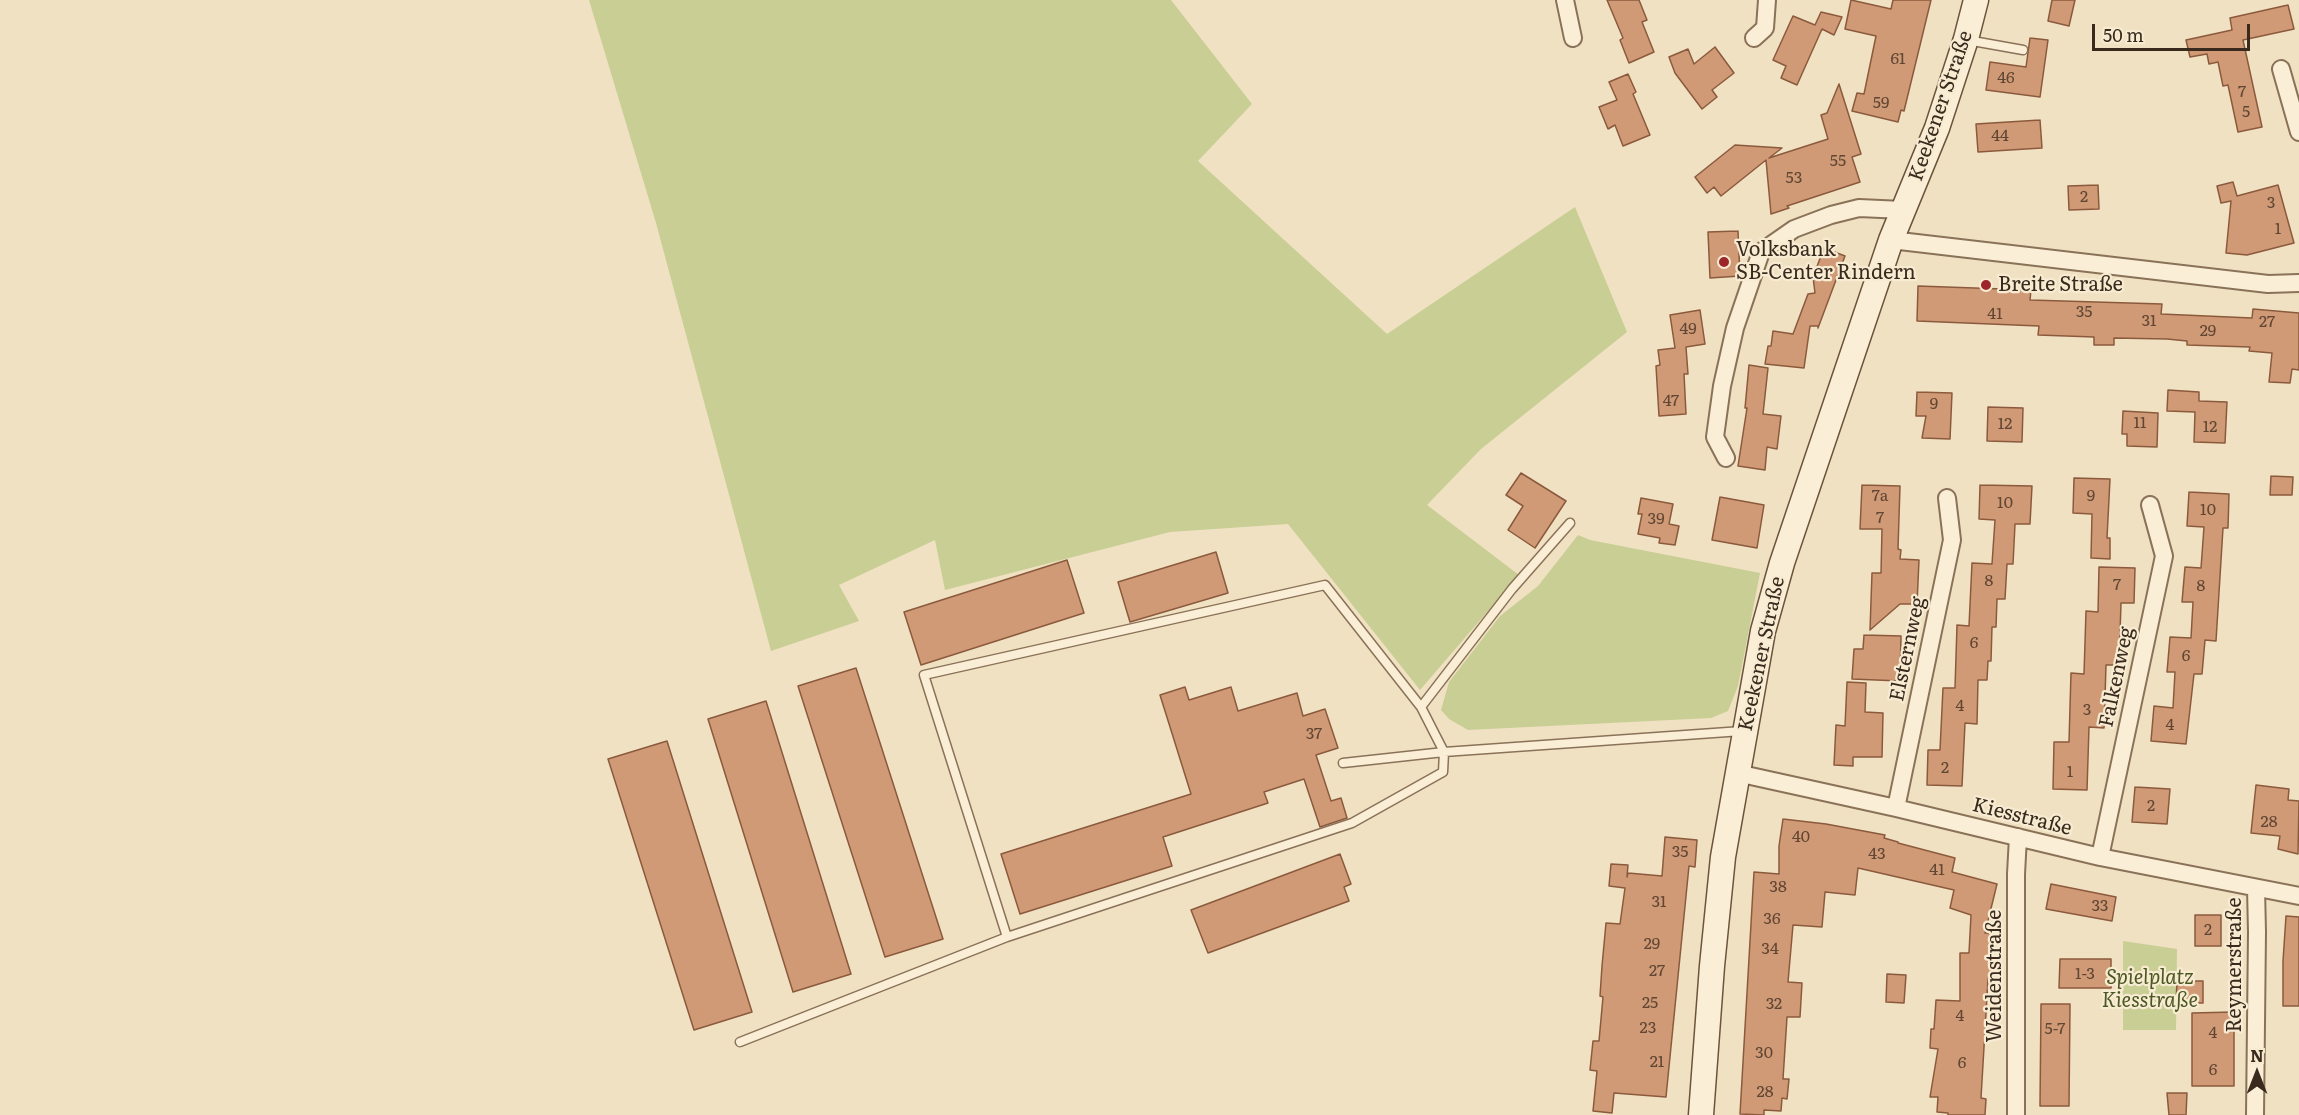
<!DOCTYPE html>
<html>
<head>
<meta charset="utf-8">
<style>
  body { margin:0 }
  #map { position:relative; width:2299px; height:1115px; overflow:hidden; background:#f0e1c2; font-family:Literata,serif }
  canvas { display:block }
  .north { position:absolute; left:2227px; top:1043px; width:60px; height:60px; -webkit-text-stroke:4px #f7ebd2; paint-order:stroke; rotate:0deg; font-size:16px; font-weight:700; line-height:24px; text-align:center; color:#3a2a1d }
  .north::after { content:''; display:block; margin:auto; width:21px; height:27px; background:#3a2a1d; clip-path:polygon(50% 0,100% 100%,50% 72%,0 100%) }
  .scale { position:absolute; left:2092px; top:24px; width:158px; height:27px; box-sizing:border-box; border:3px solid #3a2a1d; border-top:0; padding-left:8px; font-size:18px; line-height:21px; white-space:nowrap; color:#3a2a1d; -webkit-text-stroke:4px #f7ebd2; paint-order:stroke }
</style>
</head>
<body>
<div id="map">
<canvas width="2299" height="1115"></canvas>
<div class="north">N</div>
<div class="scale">50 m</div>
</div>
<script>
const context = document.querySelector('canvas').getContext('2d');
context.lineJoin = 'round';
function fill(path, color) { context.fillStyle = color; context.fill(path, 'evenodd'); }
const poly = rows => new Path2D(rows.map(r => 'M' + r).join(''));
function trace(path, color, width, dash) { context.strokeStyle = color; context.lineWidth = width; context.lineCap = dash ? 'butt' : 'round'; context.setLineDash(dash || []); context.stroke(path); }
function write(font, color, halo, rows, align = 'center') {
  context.font = font + ' Literata,serif'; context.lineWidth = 4.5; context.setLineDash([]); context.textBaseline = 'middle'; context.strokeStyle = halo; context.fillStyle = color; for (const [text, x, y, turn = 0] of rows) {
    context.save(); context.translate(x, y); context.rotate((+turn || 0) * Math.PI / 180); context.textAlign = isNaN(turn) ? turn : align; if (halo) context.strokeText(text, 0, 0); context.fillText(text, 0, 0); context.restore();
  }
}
fill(poly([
  [589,0,1171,0,1252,104,1198,161,1387,334,1575,207,1627,332,1481,449,1427,505,1519,575,1420,690,1288,524,1170,532,945,590,935,540,839,585,859,621,771,651,656,223],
  [1578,535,1590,540,1760,573,1738,686,1728,711,1711,718,1468,730,1449,719,1441,710,1449,682,1500,616,1538,586],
  [2123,941,2177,949,2176,1030,2123,1030]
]), '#c9ce95');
const building = poly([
  [1607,0,1639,0,1647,20,1642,22,1654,52,1629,63,1620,40,1623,38,1607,0],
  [1851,0,1891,9,1893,0,1931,0,1904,111,1901,110,1898,122,1852,111,1857,93,1864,94,1876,36,1845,29,1851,0],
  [2052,0,2075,0,2069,26,2048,21,2052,0],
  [2288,5,2294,29,2243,40,2262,127,2238,132,2228,85,2223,86,2218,62,2209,64,2207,54,2190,57,2186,40,2232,30,2230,18,2288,5],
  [1821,12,1842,17,1834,35,1822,29,1797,85,1781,78,1786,66,1773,60,1793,16,1815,25,1821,12],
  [2030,38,2048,40,2040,97,1986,90,1990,62,2026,67,2030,38],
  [1715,47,1734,73,1712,90,1717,97,1702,109,1675,73,1669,57,1688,49,1694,64,1715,47],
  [1628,74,1636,92,1633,94,1650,135,1623,146,1615,125,1608,129,1599,107,1617,100,1609,82,1628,74],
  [1839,84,1861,154,1852,157,1860,182,1787,206,1789,208,1771,214,1766,160,1721,196,1714,187,1707,193,1695,177,1735,145,1782,148,1769,158,1828,139,1821,115,1827,113,1839,84],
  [2040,120,2042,148,1978,152,1976,124,2040,120],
  [2233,182,2237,196,2278,185,2294,243,2247,255,2226,253,2231,201,2221,203,2217,186,2233,182],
  [2098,185,2099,209,2069,210,2068,186,2098,185],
  [1738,231,1740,276,1710,278,1708,232,1738,231],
  [1824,248,1845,256,1818,328,1818,326,1810,326,1804,368,1765,364,1768,346,1771,346,1773,331,1793,334,1808,294,1815,293,1813,277,1824,248],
  [1918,286,2031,290,2030,300,2162,304,2161,314,2252,318,2253,309,2299,313,2299,370,2292,369,2290,383,2269,382,2272,353,2249,351,2250,347,2187,345,2187,341,2167,339,2114,338,2114,345,2094,345,2094,337,2038,335,2039,326,1917,321,1918,286],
  [1700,310,1705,344,1686,347,1688,374,1684,374,1686,414,1659,416,1656,366,1660,365,1658,350,1675,348,1670,315,1700,310],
  [1749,365,1768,368,1763,414,1781,416,1777,449,1767,447,1765,470,1738,466,1747,408,1745,408,1749,365],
  [2168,390,2199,392,2199,401,2227,402,2225,443,2194,442,2195,412,2167,411,2168,390],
  [1917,392,1952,393,1950,439,1922,438,1926,416,1916,416,1917,392],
  [1988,407,2023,408,2022,442,1987,441,1988,407],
  [2123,411,2158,413,2157,447,2127,446,2127,434,2122,434,2123,411],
  [1521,473,1566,501,1535,548,1508,530,1523,506,1506,495,1521,473],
  [2271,476,2293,477,2292,495,2270,495,2271,476],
  [2074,478,2110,479,2107,538,2110,538,2110,559,2091,558,2092,514,2073,513,2074,478],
  [1862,485,1900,486,1898,549,1901,550,1900,559,1919,560,1917,604,1900,604,1870,630,1872,573,1881,573,1882,529,1860,529,1862,485],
  [1980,485,2032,486,2030,524,2015,524,2013,564,2007,564,2005,599,1997,599,1996,627,1992,627,1991,661,1988,661,1987,680,1978,680,1977,724,1965,723,1962,786,1927,785,1928,750,1940,750,1943,688,1955,688,1957,625,1969,626,1972,563,1992,564,1995,520,1979,519,1980,485],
  [2189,492,2229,494,2228,528,2223,528,2216,641,2205,640,2202,674,2194,674,2186,744,2151,741,2154,706,2173,708,2175,672,2167,672,2170,637,2191,638,2193,602,2182,602,2185,567,2201,568,2204,527,2187,526,2189,492],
  [1720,497,1764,505,1757,548,1712,540,1720,497],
  [1641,498,1673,504,1669,524,1679,526,1675,545,1659,543,1660,538,1638,534,1642,514,1638,514,1641,498],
  [1216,552,1228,593,1130,622,1118,582,1216,552],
  [1067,560,1084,613,921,665,904,612,1067,560],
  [2099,567,2135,568,2134,603,2121,603,2119,665,2106,665,2104,728,2089,727,2087,790,2053,789,2054,742,2069,742,2071,673,2084,674,2086,611,2098,612,2099,567],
  [1864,635,1901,636,1900,681,1852,679,1854,649,1863,649,1864,635],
  [856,668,943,939,885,957,798,686,856,668],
  [1847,682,1866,683,1865,712,1883,713,1882,757,1853,757,1853,766,1834,765,1836,725,1845,726,1847,682],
  [1185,687,1189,700,1231,687,1238,711,1297,693,1303,716,1325,709,1338,748,1316,755,1331,801,1341,798,1347,818,1320,827,1304,779,1264,792,1268,803,1163,837,1172,866,1020,914,1001,854,1191,794,1160,695,1185,687],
  [766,701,851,974,793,992,708,719,766,701],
  [667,741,752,1012,694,1030,608,759,667,741],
  [2256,785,2289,789,2288,800,2299,801,2298,854,2278,849,2280,836,2251,833,2256,785],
  [2135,787,2170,789,2167,824,2132,822,2135,787],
  [1783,819,1826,824,1885,835,1884,838,1898,842,1898,843,1955,858,1952,872,1997,884,1985,933,1990,933,1990,954,1992,954,1992,979,1988,979,1981,1098,1986,1099,1985,1115,1948,1115,1948,1113,1937,1112,1938,1097,1930,1097,1938,1049,1930,1048,1931,1029,1934,1029,1936,1000,1960,1001,1960,953,1969,953,1971,915,1950,908,1954,890,1858,868,1855,895,1825,892,1822,927,1793,925,1788,982,1802,983,1800,1017,1787,1017,1783,1079,1789,1079,1787,1099,1782,1098,1781,1111,1764,1110,1764,1115,1740,1114,1754,872,1779,874,1779,846,1783,819],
  [1665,837,1697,840,1695,867,1689,866,1666,1097,1614,1093,1612,1113,1593,1111,1597,1071,1590,1070,1593,1041,1599,1041,1603,997,1600,996,1602,966,1606,923,1620,924,1625,888,1609,886,1611,864,1628,865,1627,877,1628,873,1662,876,1665,837],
  [1340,854,1351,884,1344,887,1349,901,1208,953,1191,910,1340,854],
  [2051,884,2116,897,2112,921,2046,909,2051,884],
  [2195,915,2221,915,2221,946,2195,946,2195,915],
  [2286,916,2299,917,2299,1006,2283,1006,2283,961,2286,916],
  [2060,959,2111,959,2111,988,2059,988,2060,959],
  [1887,974,1906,975,1904,1003,1886,1002,1887,974],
  [2177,981,2203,981,2203,1003,2176,1003,2177,981],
  [2041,1004,2070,1004,2069,1106,2040,1106,2041,1004],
  [2234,1012,2234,1086,2192,1086,2192,1013,2234,1012],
  [2167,1093,2187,1093,2186,1115,2169,1115,2167,1093]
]);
fill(building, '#d09a76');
trace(building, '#8b5a3d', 1.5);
const service = poly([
  [1967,40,2023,50],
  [1421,707,1325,585,924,675,1007,937,1352,823,1443,772,1444,752,1421,707,1512,589,1570,523],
  [1343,763,1444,752,1742,731],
  [740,1042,1007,937]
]);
const minor = poly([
  [1565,0,1573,38],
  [1754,38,1765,28,1767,0],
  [2281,69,2299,132],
  [1891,240,2268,284,2299,283],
  [1726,458,1715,437,1722,386,1735,328,1761,252,1794,229,1831,215,1859,208,1903,210],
  [1737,773,1896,808,2100,857,2299,896],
  [1896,808,1952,540,1947,498],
  [2100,857,2164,556,2150,505],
  [2016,1115,2016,874,2018,837],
  [2255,1115,2257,932,2256,888]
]);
const secondary = poly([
  [1701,1115,1712,966,1723,857,1763,631,1782,563,1891,240,1937,128,1966,39,1976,0]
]);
trace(service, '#8a7258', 11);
trace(minor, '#8a7258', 20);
trace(secondary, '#6c533b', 27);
trace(service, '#faeed6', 8);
trace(minor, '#faeed6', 16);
trace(secondary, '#faeed6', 24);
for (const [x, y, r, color] of [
  [1724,262,6,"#9c2629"],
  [1986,285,6,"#9c2629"]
]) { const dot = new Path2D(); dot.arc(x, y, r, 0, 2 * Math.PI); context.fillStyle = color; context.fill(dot); trace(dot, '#f7ebd2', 2); }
write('16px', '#604633', null, [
  ["61",1898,59],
  ["46",2006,78],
  ["7",2242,92],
  ["59",1881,103],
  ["5",2246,112],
  ["44",2000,136],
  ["55",1838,161],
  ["53",1794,178],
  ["2",2084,197],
  ["3",2271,203],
  ["1",2278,229],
  ["35",2084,312],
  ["41",1995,314],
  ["31",2149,321],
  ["27",2267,322],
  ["49",1688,329],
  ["29",2208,331],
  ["47",1671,401],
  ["9",1934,404],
  ["11",2140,423],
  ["12",2005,424],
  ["12",2210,427],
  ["7a",1880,496],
  ["9",2091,496],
  ["10",2005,503],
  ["10",2208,510],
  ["7",1880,518],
  ["39",1656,519],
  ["8",1989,581],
  ["7",2117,585],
  ["8",2201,586],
  ["6",1974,643],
  ["6",2186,656],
  ["4",1960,706],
  ["3",2087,710],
  ["4",2170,725],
  ["37",1314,734],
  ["2",1945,768],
  ["1",2070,772],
  ["2",2151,806],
  ["28",2269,822],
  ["40",1801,837],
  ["35",1680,852],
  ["43",1877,854],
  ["41",1937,870],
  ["38",1778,887],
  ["31",1659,902],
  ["33",2100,906],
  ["36",1772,919],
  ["2",2208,930],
  ["29",1652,944],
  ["34",1770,949],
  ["27",1657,971],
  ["1-3",2085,974],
  ["25",1650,1003],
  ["32",1774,1004],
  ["4",1960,1016],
  ["23",1648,1028],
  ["5-7",2055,1029],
  ["4",2213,1033],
  ["30",1764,1053],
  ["21",1657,1062],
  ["6",1962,1063],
  ["6",2213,1070],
  ["28",1765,1092]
]);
write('20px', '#3a2a1d', '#f7ebd2', [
  ["Keekener Straße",1941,106,-71],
  ["Elsternweg",1908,649,-78],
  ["Keekener Straße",1762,654,-78],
  ["Falkenweg",2117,677,-78],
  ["Kiesstraße",2022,817,14],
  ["Reymerstraße",2235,965,-90],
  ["Weidenstraße",1995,976,-90]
]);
write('20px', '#3a2a1d', '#f7ebd2', [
  ["Volksbank",1736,250],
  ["SB-Center Rindern",1736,273],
  ["Breite Straße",1998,285]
], 'left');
write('italic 20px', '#4b5723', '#f7ebd2', [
  ["Spielplatz",2150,978],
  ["Kiesstraße",2150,1001]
]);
</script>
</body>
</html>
